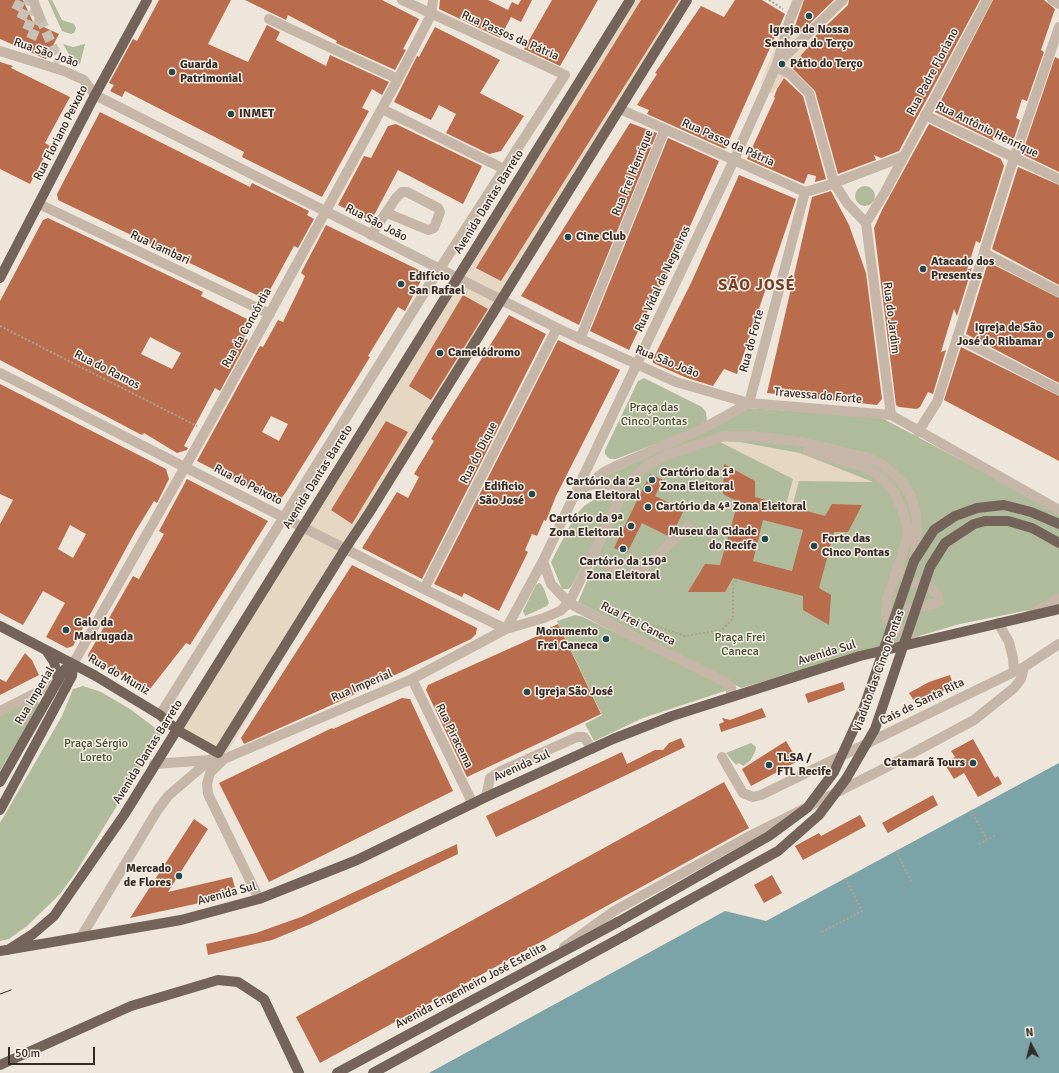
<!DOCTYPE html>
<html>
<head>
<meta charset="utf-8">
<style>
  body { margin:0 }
  #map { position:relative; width:1059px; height:1073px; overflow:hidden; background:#eee6da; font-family:Signika,sans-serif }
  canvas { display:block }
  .north { position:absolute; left:1011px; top:1025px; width:40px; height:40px; -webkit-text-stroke:3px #f7efe5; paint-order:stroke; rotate:353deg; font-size:11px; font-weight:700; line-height:16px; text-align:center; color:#322b27 }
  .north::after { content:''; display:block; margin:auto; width:14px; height:18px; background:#322b27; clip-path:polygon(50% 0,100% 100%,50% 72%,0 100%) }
  .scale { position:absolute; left:8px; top:1047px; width:87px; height:18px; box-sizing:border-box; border:2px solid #322b27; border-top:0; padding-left:5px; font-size:12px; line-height:14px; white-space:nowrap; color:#322b27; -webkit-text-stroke:3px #f7efe5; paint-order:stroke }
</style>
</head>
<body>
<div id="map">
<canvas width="1059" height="1073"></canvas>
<div class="north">N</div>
<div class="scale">50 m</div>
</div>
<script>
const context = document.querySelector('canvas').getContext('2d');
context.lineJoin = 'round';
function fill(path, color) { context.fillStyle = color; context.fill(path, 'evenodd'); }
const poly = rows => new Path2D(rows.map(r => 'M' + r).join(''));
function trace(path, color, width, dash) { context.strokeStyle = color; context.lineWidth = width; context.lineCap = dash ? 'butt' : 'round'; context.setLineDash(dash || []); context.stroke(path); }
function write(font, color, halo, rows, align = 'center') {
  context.font = font + ' Signika,sans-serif'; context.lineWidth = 3; context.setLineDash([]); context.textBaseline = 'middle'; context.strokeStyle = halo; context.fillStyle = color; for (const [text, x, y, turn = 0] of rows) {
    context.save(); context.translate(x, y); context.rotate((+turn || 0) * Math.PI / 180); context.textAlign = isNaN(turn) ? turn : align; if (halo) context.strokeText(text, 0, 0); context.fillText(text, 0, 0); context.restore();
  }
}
fill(poly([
  [48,0,52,0,62,20,74,24,76,28,74,33,71,34,62,31],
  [63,44,73,47,85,44,80,64,75,65],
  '855 196a10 10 0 1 1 20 0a10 10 0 1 1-20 0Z',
  [644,378,702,407,706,412,707,421,703,426,616,459,610,459,605,454,605,450,638,381],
  [748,408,880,417,1059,512,1059,604,960,624,741,688,578,602,603,544,624,501,617,484,596,481],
  [603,494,611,495,614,503,571,587,568,589,562,589,551,562,575,516,584,506],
  [539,583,541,584,544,589,549,603,547,606,525,616,523,611,536,585],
  [575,615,583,617,729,688,728,690,643,718,594,741,585,724,602,715,557,621],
  [83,686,101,692,130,709,162,733,76,872,60,894,27,926,9,939,0,941,0,823,62,716,73,689],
  [33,698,38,700,39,705,0,771,0,715],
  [751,743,756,747,755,752,750,761,743,766,739,763,736,765,726,753]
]), '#afbb9b');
fill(poly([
  [630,0,687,0,345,549,224,759,176,731],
  [787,15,810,45,772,94,761,83],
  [718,441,740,442,800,453,873,482,799,481,792,507,790,506,786,505,793,479]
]), '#e5d7c2');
fill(poly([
  [1059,763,1059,1073,429,1073,725,911,766,921]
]), '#7ca4a8');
fill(poly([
  [0,0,23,0,33,22,59,34,46,59,0,39],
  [159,0,231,0,208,44,248,62,267,25,280,32,276,40,326,66,330,55,389,82,382,95,372,89,362,108,369,111,322,197,242,157,244,152,125,91,122,97,110,91,114,85,109,83,133,39,137,41],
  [245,0,382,0,419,19,403,49,406,50,395,70,336,43,337,41,288,15,286,20],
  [440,0,488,0,508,10,512,2,518,5,521,0,532,0,521,22,511,17,500,38,439,9],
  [552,0,598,0,560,66,524,49],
  [641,0,679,0,501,281,476,268],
  [735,0,762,0,785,14,725,149,647,114,649,110,637,105,657,74,655,73,701,6,724,17],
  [804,0,834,0,800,33,795,26],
  [849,0,980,0,899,151,881,158,874,155,876,160,838,174,815,91,791,67,810,45,808,43,848,5],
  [993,0,1044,0,1055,9,1041,50,1044,52,1027,101,1022,99,1016,118,1020,120,1012,145,992,137,994,141,935,112],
  [435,27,500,60,480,93,524,116,501,151,489,154,446,133,456,114,439,105,431,120,394,102,417,56,419,57],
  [1055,57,1059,59,1059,172,1022,154],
  [0,62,13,66,11,68,70,97,45,143,50,146,30,184,0,169],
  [784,78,803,96,826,179,815,182,816,176,808,174,804,184,747,159,775,98,774,97,777,89],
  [100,112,250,187,252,183,309,211,307,215,314,219,298,248,294,246,265,299,58,200,57,194],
  [630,123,657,133,579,325,521,296],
  [396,124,482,166,463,204,398,170,371,221,338,205,364,156,371,158,388,126],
  [929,124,1001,159,1004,166,980,243,976,241,967,270,972,268,957,316,954,309,941,352,946,350,933,394,928,392,920,407,917,409,899,407,896,405,874,228,882,210],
  [668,138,719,161,679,251,654,298,629,350,590,331],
  [1018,167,1059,185,1059,285,992,249],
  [739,175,796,199,737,374,724,369,713,386,687,378,653,363,653,359,692,281],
  [831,191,849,225,866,273,882,399,877,405,767,393,812,197],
  [48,218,203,292,201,296,253,322,244,338,248,340,220,391,215,388,184,446,188,448,187,450,177,453,144,433,142,435,136,432,0,360,0,301,43,220],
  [150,337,181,353,172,369,141,354],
  [326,225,425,273,405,311,398,307,368,356,370,357,346,396,286,492,280,500,276,501,197,461,260,346,263,347,278,320,283,322,302,283,305,276,301,273],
  [271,416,288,424,279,441,262,432],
  [988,262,1059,298,1059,383,966,334],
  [463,295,488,309,431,400,409,386],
  [509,315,546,334,422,579,362,548,397,492,408,498,419,477,414,474,434,441,431,439],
  [558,340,620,370,556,496,546,521,544,520,537,536,532,534,525,550,528,552,499,611,464,593,462,597,434,584],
  [961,347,1059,396,1059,461,944,400],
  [0,384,166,469,169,479,157,503,154,501,135,532,73,646,67,648,46,637,65,603,43,591,23,625,0,613,0,524,13,500,0,494],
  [70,525,86,534,73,558,58,549],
  [386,421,408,432,352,524,331,510],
  [724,464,755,481,755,497,825,516,832,504,862,505,848,532,834,532,819,588,831,595,829,625,803,610,803,596,733,578,725,592,688,592,705,564,720,565,738,502,723,494],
  [763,520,803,530,792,571,753,561],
  [650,474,663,480,655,496,684,510,675,529,668,536,642,523,627,553,614,548],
  [187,479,268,521,190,645,186,643,150,689,89,659,88,655,133,576,139,579,164,534,159,531],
  [352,565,477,628,476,634,471,639,336,703,244,744,241,738],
  [558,624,601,714,467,777,426,690,428,685,542,634,541,632],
  [25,653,32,660,39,675,0,695,0,679,6,682],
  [950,675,954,687,935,694,937,696,918,707,909,693,929,682],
  [843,682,845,690,808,703,805,694],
  [402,698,410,699,453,791,269,882,219,783,332,728,333,729],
  [762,708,766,717,721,732,719,724,724,722,722,718,730,720],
  [681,738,685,747,496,837,486,816,622,752,627,764,655,750,663,750,669,743],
  [973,739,995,778,998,776,1002,784,978,797,964,773,954,779,944,763,955,757,951,751],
  [786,741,798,761,751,786,742,769],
  [724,782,749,828,320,1063,296,1017],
  [933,795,938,805,888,833,882,823],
  [860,815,866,826,803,860,795,846,819,833,821,836],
  [194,819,208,829,168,892,232,877,237,895,130,918],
  [457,844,458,854,311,924,272,940,208,955,206,944,256,933,301,917],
  [772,875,782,893,764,903,754,885]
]), '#b96d4d');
trace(poly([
  [16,10,21,0],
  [40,18,60,63],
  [21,19,30,0],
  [27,30,36,8],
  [31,39,40,18]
]), '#c8c1b6', 10, [10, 5]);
trace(poly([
  [769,0,783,9],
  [0,326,197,426],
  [644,630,649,624,685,636,722,630,733,618,733,585,739,579],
  [971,810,987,840],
  [979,844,996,835],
  [896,851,912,883],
  [822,932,862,911,845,878]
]), '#b0a091', 2, [2, 2]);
trace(poly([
  [33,0,40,18],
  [1052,0,1059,4],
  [269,19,398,79],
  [0,51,64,71,84,80,95,95,557,328,676,382,749,403,891,415,1059,510],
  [777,64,843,0],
  [776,67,790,74,809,93,834,183,847,203,866,223],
  [382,109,504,169],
  [620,109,805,192,826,186,902,157],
  [925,115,1059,179],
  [39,204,270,314],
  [866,223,885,192,987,0],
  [866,223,891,415],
  [371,235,396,198,402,192,407,192,438,208,440,212,434,228,428,230,387,213],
  [984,253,1059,292],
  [957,337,1059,390],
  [580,339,665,129],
  [0,373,424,589,506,629],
  [749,403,805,192],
  [918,432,937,402,1007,179,1059,27],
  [808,451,864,467,881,477,894,492,902,509,907,528,907,539,887,600,886,615],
  [588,486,595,484,611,485,615,488,619,501],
  [576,494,604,472,618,465,702,429,749,403],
  [592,555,623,573,627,574,635,573,649,564,688,526],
  [543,561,551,584,569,603,630,635,725,682,731,687,731,696],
  [898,566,905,578,911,582,930,587,938,595,939,603,896,611,886,615,889,622,896,628,917,641],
  [424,589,557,328],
  [1030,615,1059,598],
  [998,623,1009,642,1013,658,1014,672],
  [506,629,543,561,734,160,777,64,790,19,798,0],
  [73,664,206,430,398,79,431,15,433,0],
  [412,679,473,804],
  [0,711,56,683,66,688],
  [160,715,426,290,565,75,402,0],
  [722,757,743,793,753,797,761,795,1024,667,1059,644],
  [224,759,210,773,207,784,208,794,259,899],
  [154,764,224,759,412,679,506,629,544,618,560,611,569,603,619,501,632,480,646,466,667,455,724,436,752,436,802,442,866,457,883,465,901,481,910,494,916,513,917,536,914,561],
  [486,797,490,778,501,771,577,737,584,737,592,749],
  [81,937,157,811,168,796,211,759],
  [564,947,614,911,744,839,881,770,974,720,1014,688,1021,679,1024,667]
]), '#c5b6a7', 10);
trace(poly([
  [0,278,95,95,147,0],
  [914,561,934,530,955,516,977,508,1004,505,1031,512,1059,524],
  [0,626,94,675,160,715,177,730,218,753,345,549,369,513,687,0],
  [46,650,54,662,58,680],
  [0,782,64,670,73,664],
  [0,810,72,676,73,664],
  [8,950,33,934,54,916,124,815,630,0],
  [0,951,181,920,259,899,357,860,486,797,613,739,672,716,860,656,1059,609],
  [0,1065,131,1006,218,980,238,982,264,999,299,1073],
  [337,1073,618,922],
  [373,1073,624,936]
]), '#736359', 10);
trace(poly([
  [0,994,11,990]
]), '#322b27', 1);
trace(poly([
  [618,922,769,836,807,808,834,772,864,707,914,561],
  [624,936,778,851,819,815,846,779,875,729,930,567,945,543,974,524,985,521,1008,521,1032,528,1059,543]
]), '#736359', 10);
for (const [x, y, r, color] of [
  [809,16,4,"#21494f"],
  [782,64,4,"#21494f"],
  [172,72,4,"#21494f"],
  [231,114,4,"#21494f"],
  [568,237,4,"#21494f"],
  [923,269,4,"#21494f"],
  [401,284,4,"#21494f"],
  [1050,335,4,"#21494f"],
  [440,353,4,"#21494f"],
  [652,480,4,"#21494f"],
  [648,489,4,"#21494f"],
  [532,494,4,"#21494f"],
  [648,507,4,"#21494f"],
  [631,526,4,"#21494f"],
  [765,539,4,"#21494f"],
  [814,546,4,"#21494f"],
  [623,549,4,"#21494f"],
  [66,630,4,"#21494f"],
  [606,639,4,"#21494f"],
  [527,692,4,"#21494f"],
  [973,763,4,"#21494f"],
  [769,765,4,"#21494f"],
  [179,876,4,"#21494f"]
]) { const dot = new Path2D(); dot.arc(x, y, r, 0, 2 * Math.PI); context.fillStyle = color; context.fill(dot); trace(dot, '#f7efe5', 1.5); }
write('bold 12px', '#322b27', '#f7efe5', [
  ["Igreja de Nossa",809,30,"center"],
  ["Senhora do Terço",809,44,"center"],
  ["Pátio do Terço",790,64],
  ["Guarda",180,65],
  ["Patrimonial",180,79],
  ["INMET",239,114],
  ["Cine Club",576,237],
  ["Atacado dos",931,262],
  ["Presentes",931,276],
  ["Edifício",409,277],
  ["San Rafael",409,291],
  ["Igreja de São",1042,328,"right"],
  ["José do Ribamar",1042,342,"right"],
  ["Camelódromo",448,353],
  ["Cartório da 1ª",660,473],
  ["Zona Eleitoral",660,487],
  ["Cartório da 2ª",640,482,"right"],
  ["Zona Eleitoral",640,496,"right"],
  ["Edificio",524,487,"right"],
  ["São José",524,501,"right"],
  ["Cartório da 4ª Zona Eleitoral",656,507],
  ["Cartório da 9ª",623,519,"right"],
  ["Zona Eleitoral",623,533,"right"],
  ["Museu da Cidade",757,532,"right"],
  ["do Recife",757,546,"right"],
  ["Forte das",822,539],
  ["Cinco Pontas",822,553],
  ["Cartório da 150ª",623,562,"center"],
  ["Zona Eleitoral",623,576,"center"],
  ["Galo da",74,623],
  ["Madrugada",74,637],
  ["Monumento",598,632,"right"],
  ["Frei Caneca",598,646,"right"],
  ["Igreja São José",535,692],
  ["TLSA /",777,758],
  ["FTL Recife",777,772],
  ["Catamarã Tours",965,763,"right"],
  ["Mercado",171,869,"right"],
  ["de Flores",171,883,"right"]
], 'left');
write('12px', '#322b27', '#f7efe5', [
  ["Rua Passos da Pátria",510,36,24],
  ["Rua São João",46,53,19],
  ["Rua Padre Floriano",933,72,-62],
  ["Rua Antônio Henrique",987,130,26],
  ["Rua Floriano Peixoto",61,133,-63],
  ["Rua Passo da Pátria",728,143,24],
  ["Rua Frei Henrique",633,173,-68],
  ["Avenida Dantas Barreto",489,202,-58],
  ["Rua São João",376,223,27],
  ["Rua Lambari",160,248,25],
  ["Rua Vidal de Negreiros",663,279,-65],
  ["Rua do Jardim",891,318,83],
  ["Rua da Concórdia",247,328,-61],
  ["Rua do Forte",752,341,-75],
  ["Rua São João",667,362,22],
  ["Rua do Ramos",107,370,27],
  ["Travessa do Forte",818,396,5],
  ["Rua do Dique",479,453,-63],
  ["Avenida Dantas Barreto",318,477,-58],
  ["Rua do Peixoto",248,485,27],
  ["Rua Frei Caneca",638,624,27],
  ["Avenida Sul",827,653,-17],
  ["Viaduto das Cinco Pontas",879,671,-70],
  ["Rua do Muniz",119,675,30],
  ["Rua Imperial",362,686,-23],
  ["Rua Imperial",35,696,-59],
  ["Cais de Santa Rita",922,702,-26],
  ["Rua Piracema",454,736,64],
  ["Avenida Dantas Barreto",148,752,-58],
  ["Avenida Sul",522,766,-24],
  ["Avenida Sul",227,894,-15],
  ["Avenida Engenheiro José Estelita",471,986,-28]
]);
write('12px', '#404e2d', '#f7efe5', [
  ["Praça das",654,408],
  ["Cinco Pontas",654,422],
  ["Praça Frei",740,638],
  ["Caneca",740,652],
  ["Praça Sérgio",96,744],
  ["Loreto",96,758]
]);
context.letterSpacing = '1px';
write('bold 16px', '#784028', '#f7efe5', [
  ["SÃO JOSÉ",757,286]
]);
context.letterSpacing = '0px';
</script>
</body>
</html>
